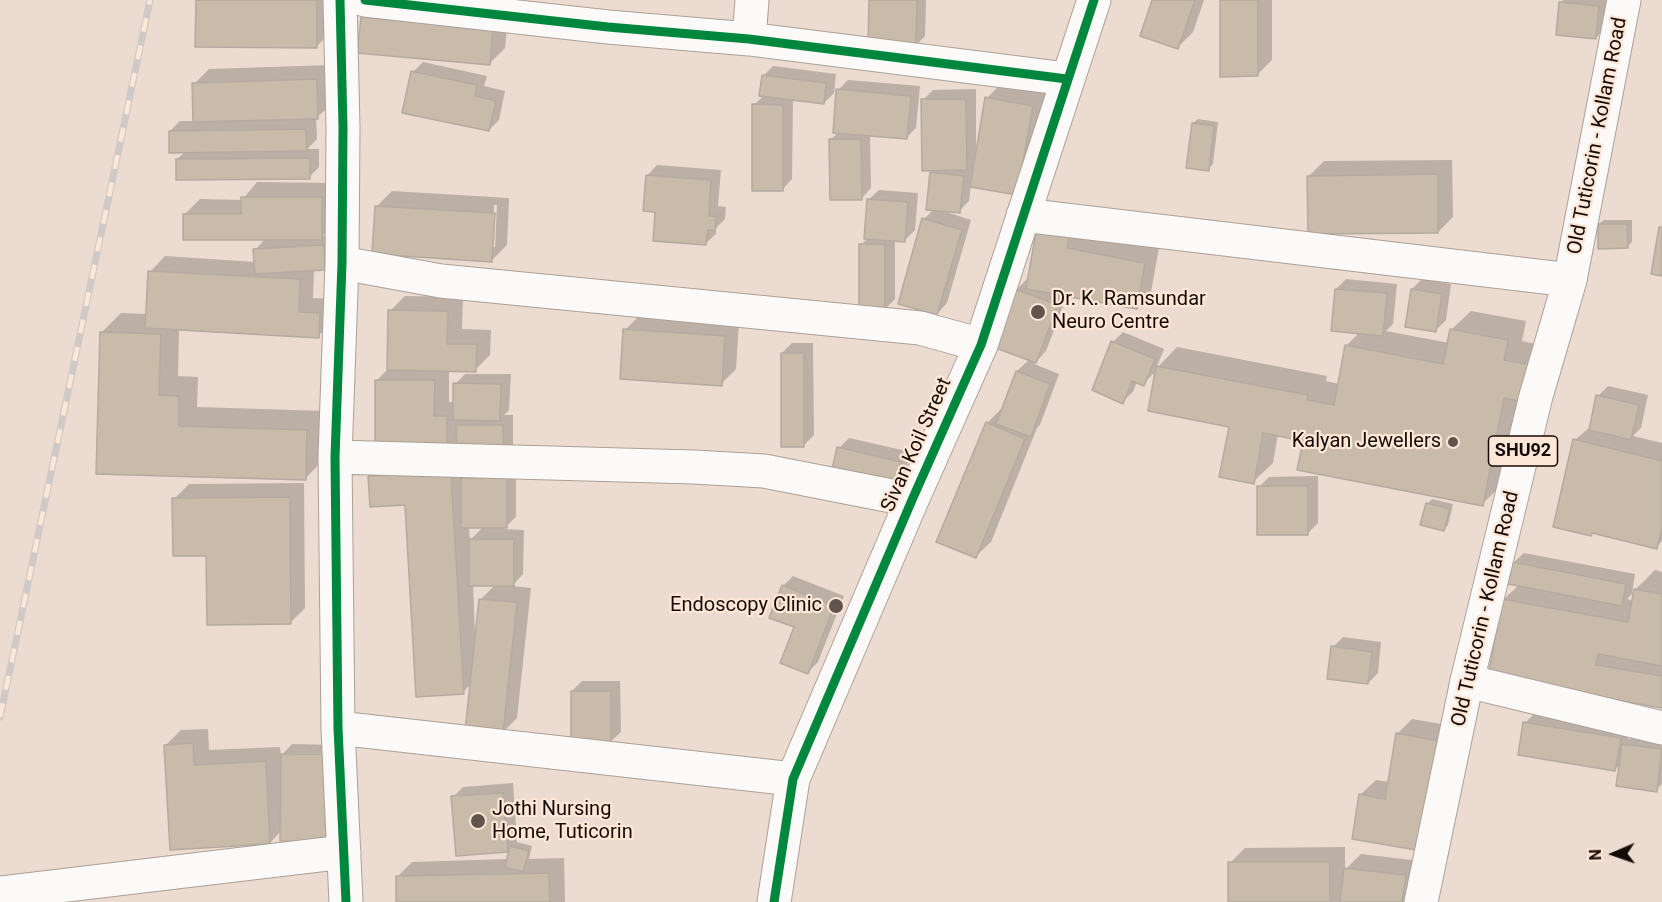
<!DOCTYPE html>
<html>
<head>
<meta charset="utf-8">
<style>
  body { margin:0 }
  #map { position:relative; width:1662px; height:902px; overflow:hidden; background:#ebdbd0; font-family:Roboto,sans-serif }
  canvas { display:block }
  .north { position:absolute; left:1584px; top:824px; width:60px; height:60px; -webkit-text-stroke:4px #ffe7d7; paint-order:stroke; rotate:268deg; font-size:16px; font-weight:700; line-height:24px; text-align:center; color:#150b06 }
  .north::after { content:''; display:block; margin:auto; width:21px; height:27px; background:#150b06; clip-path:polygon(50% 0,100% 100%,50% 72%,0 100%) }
</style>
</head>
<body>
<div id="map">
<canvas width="1662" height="902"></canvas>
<div class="north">N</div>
</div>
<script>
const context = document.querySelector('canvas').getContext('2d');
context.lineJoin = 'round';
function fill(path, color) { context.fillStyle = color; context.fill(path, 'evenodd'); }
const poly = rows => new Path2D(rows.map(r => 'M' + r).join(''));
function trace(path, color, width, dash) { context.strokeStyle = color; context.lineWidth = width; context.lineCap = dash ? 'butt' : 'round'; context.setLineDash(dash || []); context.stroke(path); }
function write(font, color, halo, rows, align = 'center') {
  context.font = font + ' Roboto,sans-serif'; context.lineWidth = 4.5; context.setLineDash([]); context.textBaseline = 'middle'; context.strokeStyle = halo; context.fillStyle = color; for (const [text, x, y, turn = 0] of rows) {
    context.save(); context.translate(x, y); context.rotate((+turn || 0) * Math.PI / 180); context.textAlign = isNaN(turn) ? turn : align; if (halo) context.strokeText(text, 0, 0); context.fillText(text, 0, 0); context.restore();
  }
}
fill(poly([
  [197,0,332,0,331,32,316,47],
  [871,0,926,0,925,36,915,46],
  [1153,0,1204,0,1193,32,1178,47],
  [1222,0,1272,0,1272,60,1257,75],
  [1563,0,1608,0,1606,27,1596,38,1561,2],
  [377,3,508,15,505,48,490,63,362,18],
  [423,62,487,76,484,86,505,91,499,120,489,130,413,72],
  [331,65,333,103,316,118,317,139,307,149,319,149,319,167,309,177,177,159,186,151,170,131,180,121,195,121,194,84,209,69],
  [773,66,836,74,834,93,824,103,793,99,792,179,782,190,754,105,764,95,763,76],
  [848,80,920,86,916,128,906,138,870,135,871,188,861,199,830,140,839,132,838,90],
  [1002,83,1048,91,1031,178,971,185,969,201,959,211,943,211,971,220,947,303,937,314,924,219,934,209,932,172,935,169,923,100,933,90,976,89,976,148,978,148,987,98],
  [1198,119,1218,122,1213,164,1208,169,1193,123],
  [1452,160,1453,217,1438,232,1309,176,1324,161],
  [657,165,721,170,718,206,726,207,725,219,716,228,716,234,705,244,657,210,647,176],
  [257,182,336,183,336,223,323,236,333,235,335,259,325,269,314,269,313,298,334,299,333,321,318,336,179,329,178,376,198,377,197,407,326,411,324,459,305,479,97,472,102,332,121,313,147,314,150,272,165,256,255,262,255,250,266,238,185,214,200,199,242,200],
  [879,190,918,193,915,230,905,240,895,240,895,299,885,309,861,245,868,238,868,200],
  [392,191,509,198,507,245,492,260,377,206],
  [494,205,497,205,495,247,492,247],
  [1604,220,1632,220,1632,242,1627,247,1599,224],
  [1039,226,1159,248,1151,292,1136,307,1067,295,1046,351,1034,364,1059,374,1040,425,1037,428,991,542,976,556,987,423,1002,408,1004,409,1017,371,1030,359,995,346,1017,289,1027,279,1029,280],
  [1346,279,1397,284,1393,324,1386,331,1449,343,1451,330,1471,311,1526,321,1522,341,1550,347,1518,399,1502,485,1482,504,1305,440,1278,434,1273,463,1253,482,1231,426,1157,370,1143,384,1137,381,1133,392,1122,402,1113,342,1123,332,1164,349,1156,369,1177,347,1327,376,1326,381,1339,384,1346,346,1360,332,1336,289],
  [1422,279,1451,284,1446,320,1436,330,1412,289],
  [405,296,463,297,462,329,491,330,490,355,475,370,449,370,449,402,454,402,455,384,465,374,511,374,509,410,504,415,513,415,513,446,516,468,516,517,503,529,524,530,523,574,512,586,531,588,517,718,502,733,472,683,463,692,406,504,370,477,385,462,458,458,458,440,446,452,377,380,389,368,390,311],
  [469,527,483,527,470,540],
  [473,584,496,584,481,599,475,633],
  [640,315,739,321,736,369,721,384,625,330],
  [792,343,813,343,814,435,804,445,782,353],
  [1608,386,1648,395,1641,428,1633,436,1662,443,1662,541,1656,547,1575,440,1591,426,1598,396],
  [849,438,911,452,906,472,896,482,839,448],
  [1318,476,1318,523,1308,533,1259,487,1269,477],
  [304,483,305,608,290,623,208,554,174,499,189,484],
  [1432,499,1453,504,1448,525,1443,530,1427,504],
  [1524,553,1635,574,1632,593,1655,570,1662,572,1662,706,1490,675,1503,600,1519,585,1513,563],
  [1635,591,1633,601,1627,599],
  [793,576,844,596,818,662,808,672,783,586],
  [1343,637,1381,642,1378,673,1368,683,1333,647],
  [582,681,620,681,621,732,610,742,572,691],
  [1535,713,1630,728,1628,740,1634,734,1662,738,1662,784,1656,790,1621,763,1615,770,1525,723],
  [1412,719,1453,726,1436,834,1360,795,1376,780,1390,782,1397,734],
  [208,729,209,750,280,747,281,756,292,744,338,745,337,830,327,840,281,840,281,831,270,843,171,848,166,745,181,730],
  [290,753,336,753,336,756,290,756],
  [513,783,517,842,532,846,529,859,564,858,565,902,398,902,397,877,412,862,508,859,511,846,507,851,453,797,463,787],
  [1345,847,1345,870,1361,854,1420,861,1415,902,1230,902,1230,863,1245,848]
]), '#0003');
const building = poly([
  [196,0,317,0,317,48,195,47,196,0],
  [869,0,917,0,916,48,868,47,869,0],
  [1152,0,1195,0,1178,49,1140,36,1152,0],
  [1220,0,1258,0,1258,76,1220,77,1220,0],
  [1559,2,1599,6,1596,39,1556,35,1559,2],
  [361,17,493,29,490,65,357,53,361,17],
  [411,71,477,85,475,96,496,101,489,131,402,113,411,71],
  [762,75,826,83,824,104,759,96,762,75],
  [317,79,318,119,193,122,192,83,317,79],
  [836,89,911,96,907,139,833,133,836,89],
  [985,97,1033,106,1017,195,970,187,985,97],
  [921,99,966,99,967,170,922,171,921,99],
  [752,104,783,105,783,191,752,191,752,104],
  [1192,123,1214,126,1209,171,1186,168,1192,123],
  [306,129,307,151,169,153,169,131,306,129],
  [829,139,861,139,862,200,830,200,829,139],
  [310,158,310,179,176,180,176,159,310,158],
  [930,172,964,176,960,213,926,210,930,172],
  [1438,174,1438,233,1308,234,1307,176,1438,174],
  [646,175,711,180,709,216,716,216,715,231,708,230,706,245,653,241,655,212,643,211,646,175],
  [241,197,322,197,322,240,183,240,183,214,241,214,241,197],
  [867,199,908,202,905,242,864,239,867,199],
  [375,206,495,213,492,262,372,254,375,206],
  [922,218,962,230,937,315,898,304,922,218],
  [1598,224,1627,224,1628,248,1598,249,1598,224],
  [1037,226,1070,232,1067,248,1145,263,1137,309,1026,289,1037,226],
  [1659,227,1662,227,1662,276,1651,274,1659,227],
  [859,244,885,244,885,311,859,311,859,244],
  [324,245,325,270,255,274,253,249,324,245],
  [148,271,300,279,299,312,320,313,319,338,145,328,148,271],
  [1015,289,1058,305,1036,363,993,347,1015,289],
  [1335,289,1387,293,1383,336,1331,331,1335,289],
  [1411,289,1442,294,1436,332,1405,327,1411,289],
  [388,310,448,311,447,344,477,344,476,372,387,370,388,310],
  [623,329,725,336,722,386,620,379,623,329],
  [1450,329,1508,340,1504,360,1531,365,1524,402,1504,398,1483,506,1297,470,1303,441,1263,433,1254,484,1219,477,1229,427,1148,411,1156,366,1308,395,1307,400,1334,405,1345,345,1443,364,1450,329],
  [100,332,161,334,159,395,179,396,179,426,307,430,306,480,96,474,100,332],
  [1111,341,1155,359,1144,386,1132,381,1123,404,1092,390,1111,341],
  [781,353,804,353,804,447,781,447,781,353],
  [1016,371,1050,384,1031,437,996,424,1016,371],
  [375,380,435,380,434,416,447,416,447,453,375,453,375,380],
  [453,383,501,384,500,421,453,420,453,383],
  [1596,395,1639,405,1631,440,1589,430,1596,395],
  [986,422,1025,439,976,558,936,542,986,422],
  [456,425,503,425,504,457,457,459,456,425],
  [1573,439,1662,461,1662,527,1657,549,1592,533,1591,536,1553,527,1573,439],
  [837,447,901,462,896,484,832,469,837,447],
  [451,472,464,694,416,697,405,505,370,507,368,476,451,472],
  [507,477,507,528,461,528,461,478,507,477],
  [1257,486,1308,486,1308,535,1257,535,1257,486],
  [290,497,291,624,207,625,206,556,173,556,172,498,290,497],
  [1426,503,1450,509,1444,531,1420,525,1426,503],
  [469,539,514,539,514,586,469,586,469,539],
  [1512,562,1626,584,1622,606,1508,584,1512,562],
  [782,585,834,606,808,674,780,663,794,627,769,618,782,585],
  [1634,589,1662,594,1662,666,1598,654,1596,665,1662,676,1662,708,1488,677,1502,599,1628,622,1634,589],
  [479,599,517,602,503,734,465,731,479,599],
  [1331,646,1372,652,1368,684,1327,679,1331,646],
  [571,691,611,691,611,743,571,743,571,691],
  [1523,722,1621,738,1615,771,1518,755,1523,722],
  [1396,733,1439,741,1422,851,1352,839,1359,794,1385,799,1396,733],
  [193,743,194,765,266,761,270,844,170,850,164,745,193,743],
  [1622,744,1662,749,1657,792,1616,786,1622,744],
  [281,754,329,754,328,842,280,841,281,754],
  [503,793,508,852,456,856,451,796,503,793],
  [510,846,529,851,523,872,505,867,510,846],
  [1228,862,1330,862,1330,902,1228,902,1228,862],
  [1344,868,1406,875,1402,902,1340,902,1344,868],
  [549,873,550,902,396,902,396,876,549,873]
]);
fill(building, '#c8bbaa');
trace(building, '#b4aaa0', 1.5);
const minor = poly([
  [340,0,343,127,342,263,335,457,338,728,346,902],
  [365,0,608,27,749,39,1067,79],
  [749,39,752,0],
  [1023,215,1570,280],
  [342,263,441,281,920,328,981,345],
  [335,457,694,467,764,471,912,500],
  [1467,681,1662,728],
  [338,728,793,779],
  [0,893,344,852],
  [774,902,793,779,912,500,981,345,1094,0]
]);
const major = poly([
  [1421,902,1467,681,1536,396,1570,280,1624,0]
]);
trace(minor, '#aca097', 35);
trace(major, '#aca097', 35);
trace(minor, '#fcfaf8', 33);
trace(major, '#fcfaf8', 33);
const rail = poly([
  [0,717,150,0]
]);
trace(rail, '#cfcac7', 7);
trace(rail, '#ffe7d7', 4.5, [14]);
trace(poly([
  [340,0,343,127,342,263,335,457,338,728,346,902],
  [365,0,608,27,749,39,1067,79],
  [774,902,793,779,912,500,981,345,1094,0]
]), '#00873e', 9);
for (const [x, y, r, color] of [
  [1038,312,8,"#60544d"],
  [1453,442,6,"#60544d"],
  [836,606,8,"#60544d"],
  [478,821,8,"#60544d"]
]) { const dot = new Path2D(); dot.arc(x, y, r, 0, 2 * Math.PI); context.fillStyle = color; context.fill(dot); trace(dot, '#ffe7d7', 2); }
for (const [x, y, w] of [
  [1523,451,69]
]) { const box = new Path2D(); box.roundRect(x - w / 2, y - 15, w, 30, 4.5); context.fillStyle = '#ffe7d7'; context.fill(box); trace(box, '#150b06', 1.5); }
write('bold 18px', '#150b06', null, [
  ["SHU92",1523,451]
]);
write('20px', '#150b06', '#ffe7d7', [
  ["Old Tuticorin - Kollam Road",1598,136,-79],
  ["Sivan Koil Street",917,445,-66],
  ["Old Tuticorin - Kollam Road",1486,609,-77]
]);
write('20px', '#150b06', '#ffe7d7', [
  ["Dr. K. Ramsundar",1052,300],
  ["Neuro Centre",1052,323],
  ["Kalyan Jewellers",1441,442,"right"],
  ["Endoscopy Clinic",822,606,"right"],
  ["Jothi Nursing",492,810],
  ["Home, Tuticorin",492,833]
], 'left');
</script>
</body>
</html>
